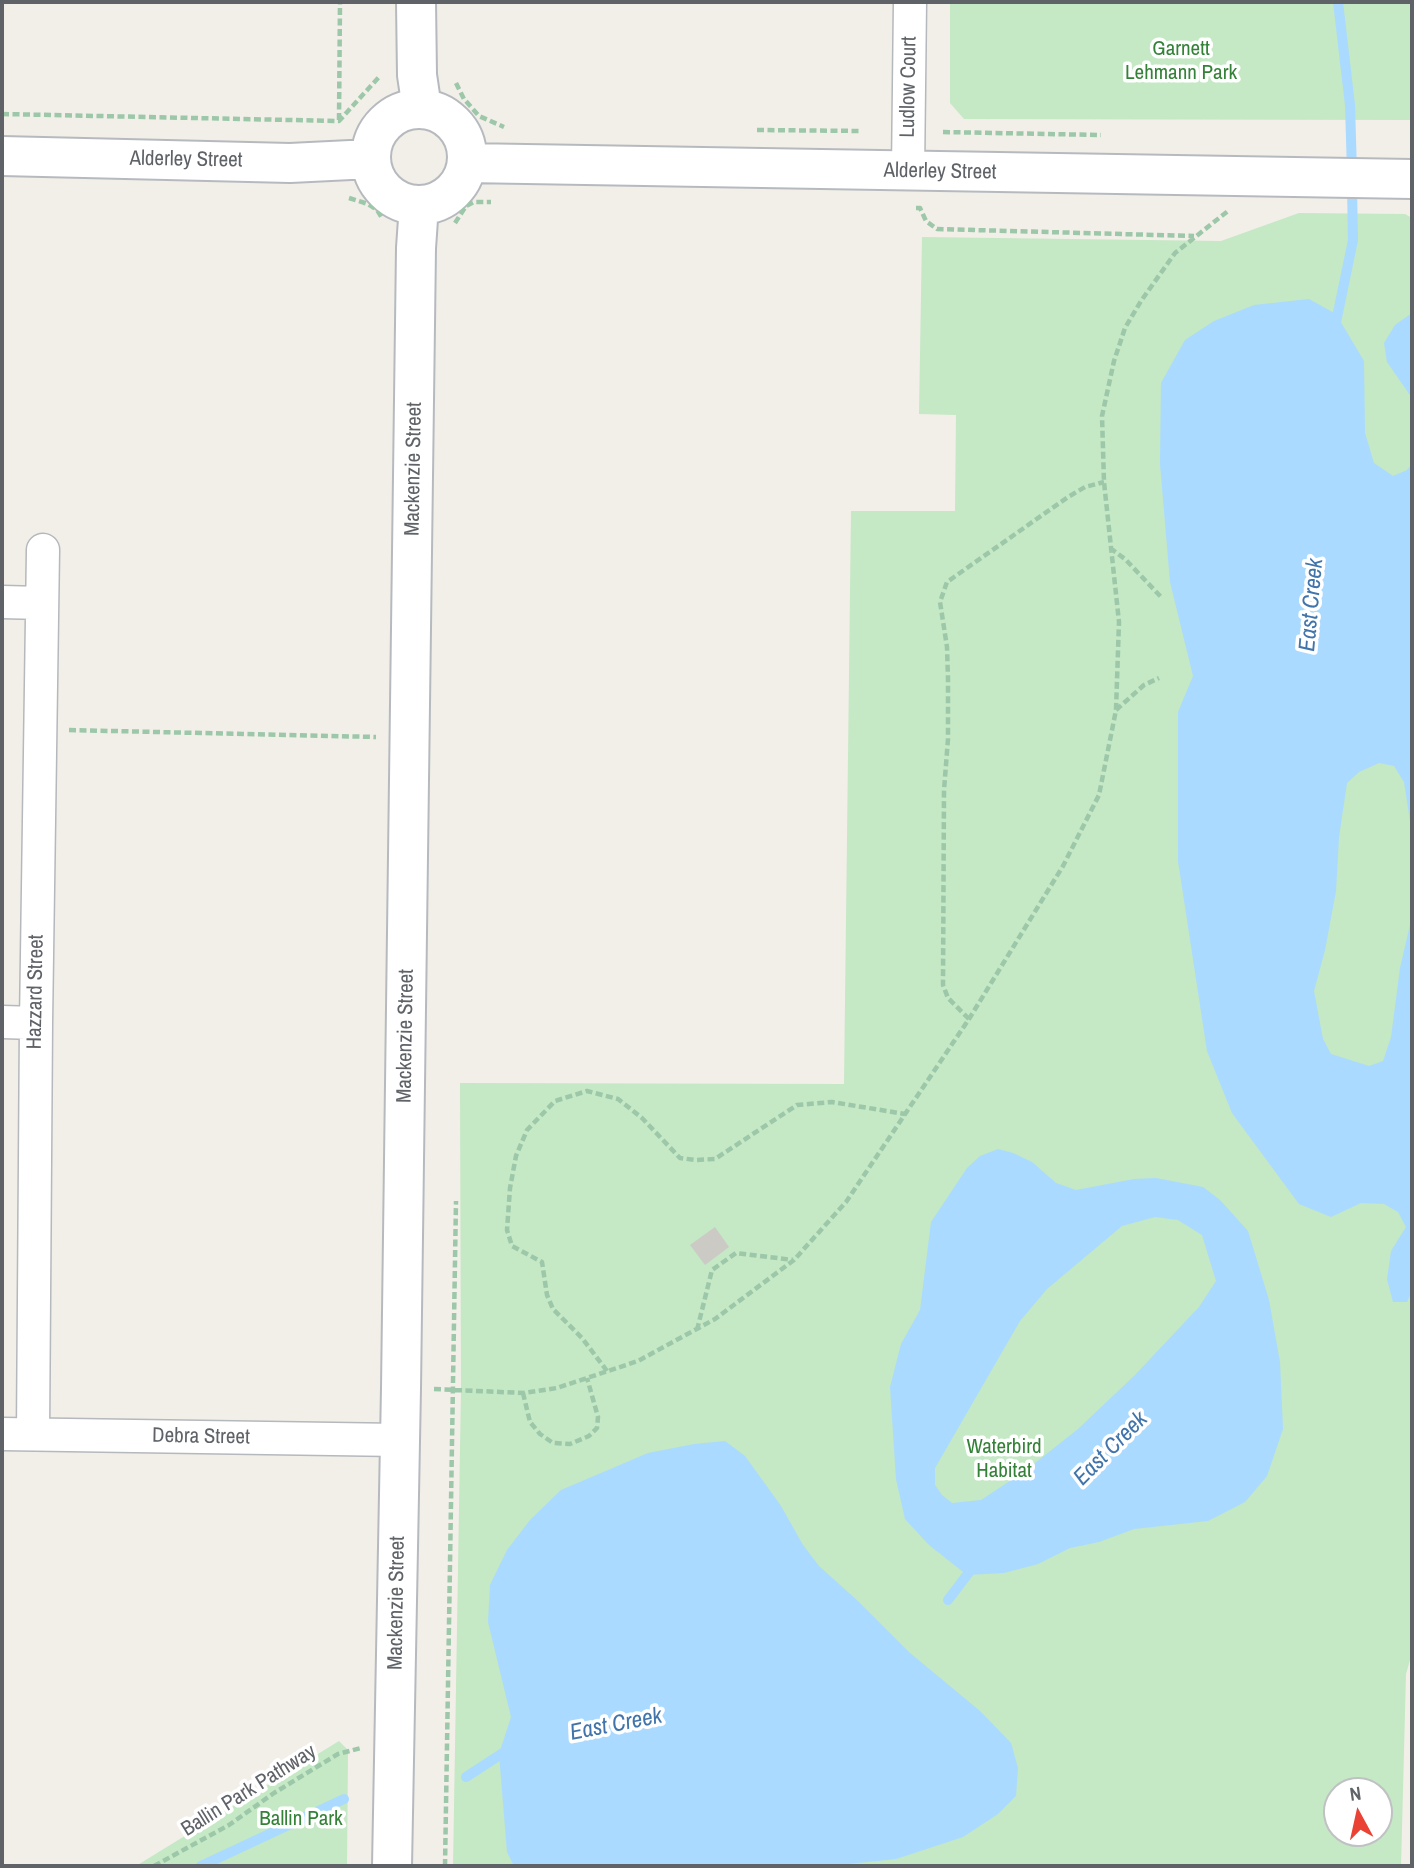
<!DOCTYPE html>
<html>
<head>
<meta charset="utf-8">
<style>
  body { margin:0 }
  #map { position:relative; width:1414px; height:1868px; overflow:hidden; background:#f1efe8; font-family:"Archivo Narrow",sans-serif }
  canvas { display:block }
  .frame { position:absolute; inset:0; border:4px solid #5f6368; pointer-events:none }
  .north { position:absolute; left:1323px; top:1777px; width:70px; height:70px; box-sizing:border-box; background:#fff; border:2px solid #bfc1c3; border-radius:50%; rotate:352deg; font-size:19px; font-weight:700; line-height:28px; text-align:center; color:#5f6368 }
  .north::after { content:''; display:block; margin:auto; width:24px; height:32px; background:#ea4335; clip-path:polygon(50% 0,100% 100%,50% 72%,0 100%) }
</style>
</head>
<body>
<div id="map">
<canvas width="1414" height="1868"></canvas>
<div class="frame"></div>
<div class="north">N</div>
</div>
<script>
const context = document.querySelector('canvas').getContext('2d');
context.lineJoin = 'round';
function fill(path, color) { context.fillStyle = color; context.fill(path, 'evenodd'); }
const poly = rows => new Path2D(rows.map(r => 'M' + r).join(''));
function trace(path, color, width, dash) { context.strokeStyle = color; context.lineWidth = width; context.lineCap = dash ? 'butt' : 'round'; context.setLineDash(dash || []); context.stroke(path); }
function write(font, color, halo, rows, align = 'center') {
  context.font = font + ' "Archivo Narrow",sans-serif'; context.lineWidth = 7; context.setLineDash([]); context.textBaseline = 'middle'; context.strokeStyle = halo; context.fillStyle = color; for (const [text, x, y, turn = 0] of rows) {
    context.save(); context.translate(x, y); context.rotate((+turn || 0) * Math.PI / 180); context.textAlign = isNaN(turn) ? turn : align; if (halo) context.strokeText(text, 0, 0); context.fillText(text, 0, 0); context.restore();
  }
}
fill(poly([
  [950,2,1412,2,1412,120,964,119,950,103],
  [1299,213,1405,214,1412,218,1412,1653,1406,1674,1401,1866,453,1866,461,1390,460,1083,844,1084,851,511,955,511,956,415,919,414,922,237,1221,241],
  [1337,1791,1379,1791,1379,1833,1337,1833],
  [339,1741,348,1750,347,1866,136,1866]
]), '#c5e8c5');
fill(poly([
  [1309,299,1336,314,1364,361,1365,433,1374,463,1393,476,1407,470,1412,464,1412,894,1410,821,1404,782,1394,766,1379,763,1359,772,1347,783,1339,837,1336,891,1325,950,1314,991,1323,1039,1331,1054,1369,1066,1383,1061,1391,1037,1400,968,1412,916,1412,1291,1407,1302,1393,1302,1387,1279,1391,1251,1406,1227,1398,1212,1384,1204,1361,1203,1331,1217,1299,1204,1232,1113,1207,1051,1178,861,1178,712,1193,676,1170,582,1160,464,1161,383,1185,340,1214,321,1254,305],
  [1412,313,1412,398,1387,362,1384,343,1395,325],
  [998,1149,1013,1153,1032,1162,1056,1183,1076,1190,1134,1179,1156,1178,1203,1187,1220,1200,1248,1231,1269,1300,1280,1362,1283,1429,1267,1476,1245,1502,1208,1521,1134,1529,1099,1542,1070,1548,1038,1564,1004,1573,967,1575,929,1545,905,1519,896,1479,890,1387,901,1344,920,1310,931,1222,967,1168,980,1156],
  [1155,1217,1178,1220,1202,1235,1216,1281,1199,1307,1135,1375,1078,1429,1025,1471,981,1500,952,1503,942,1495,935,1485,935,1468,1020,1321,1047,1289,1122,1226],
  [725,1441,745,1456,781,1506,803,1545,819,1566,859,1602,910,1653,980,1711,1011,1743,1018,1768,1016,1796,998,1814,963,1837,896,1859,829,1866,514,1866,507,1852,499,1754,511,1717,488,1622,490,1585,507,1550,530,1520,561,1490,648,1453,694,1444]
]), '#aadaff');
trace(poly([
  [1338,2,1350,105,1352,172],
  [1335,327,1353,240,1352,187],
  [948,1600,973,1567],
  [466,1777,509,1749],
  [201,1866,344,1799]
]), '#aadaff', 10);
fill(poly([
  [715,1227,729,1247,705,1265,690,1245]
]), '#cccac5');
const street = poly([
  [908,172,910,2],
  [2,602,42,603],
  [2,1022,36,1023],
  [2,1434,399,1440],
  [33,1434,36,1023,43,550]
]);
const secondary = poly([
  [416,2,417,75,422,109],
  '371 157a48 48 0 1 1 96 0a48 48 0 1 1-96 0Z',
  [2,156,290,163,371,159],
  [467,163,1412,179],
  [392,1866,401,1388,416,248,419,205]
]);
trace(street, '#b5b8bc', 35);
trace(secondary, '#b6babf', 42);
trace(poly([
  [456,83,464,99,479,116,504,127],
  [2,114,339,121,379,77],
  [339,120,340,2],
  [757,130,862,131],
  [943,132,1101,135],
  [349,198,368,204,377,210,382,218],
  [916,208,920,208,926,221,937,229,1194,236],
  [455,223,466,206,474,202,491,202],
  [1110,548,1125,559,1162,598],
  [1116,710,1144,685,1159,678],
  [69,730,376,737],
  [969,1019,948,998,943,985,944,790,948,739,948,679,947,647,940,602,947,582,1068,497,1085,487,1104,482],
  [697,1330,712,1270,736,1253,793,1260],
  [607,1371,582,1338,553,1309,547,1295,542,1262,512,1246,507,1230,510,1188,516,1156,527,1130,555,1101,587,1091,618,1099,642,1118,680,1158,695,1160,715,1159,797,1105,832,1102,905,1114],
  [434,1389,523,1393,557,1388,638,1361,715,1319,794,1260,846,1202,969,1019,1063,866,1099,795,1116,710,1119,622,1104,482,1102,416,1114,361,1125,328,1141,301,1175,253,1228,211],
  [523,1393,530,1422,540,1434,553,1443,570,1444,589,1436,597,1428,598,1417,587,1378],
  [154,1866,229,1825,274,1793,338,1754,361,1748],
  [445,1866,456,1201]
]), '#9cc7a9', 4.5, [7, 3.5]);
trace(street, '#fff', 32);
trace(secondary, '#fff', 38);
write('21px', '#348238', '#fff', [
  ["Garnett",1181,49],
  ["Lehmann Park",1181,73],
  ["Waterbird",1004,1447],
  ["Habitat",1004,1471],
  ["Ballin Park",301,1819]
]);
write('21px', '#5f6368', '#fff', [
  ["Ludlow Court",909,87,-89],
  ["Alderley Street",186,160,1],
  ["Alderley Street",940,172,1],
  ["Mackenzie Street",414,469,-89],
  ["Hazzard Street",36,992,-89],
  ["Mackenzie Street",406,1036,-89],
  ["Debra Street",201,1437,1],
  ["Mackenzie Street",397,1603,-89],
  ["Ballin Park Pathway",249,1791,-32]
]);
write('italic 23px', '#4174aa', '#fff', [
  ["East Creek",1312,605,-85],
  ["East Creek",1111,1449,-45],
  ["East Creek",616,1725,-11]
]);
</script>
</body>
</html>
